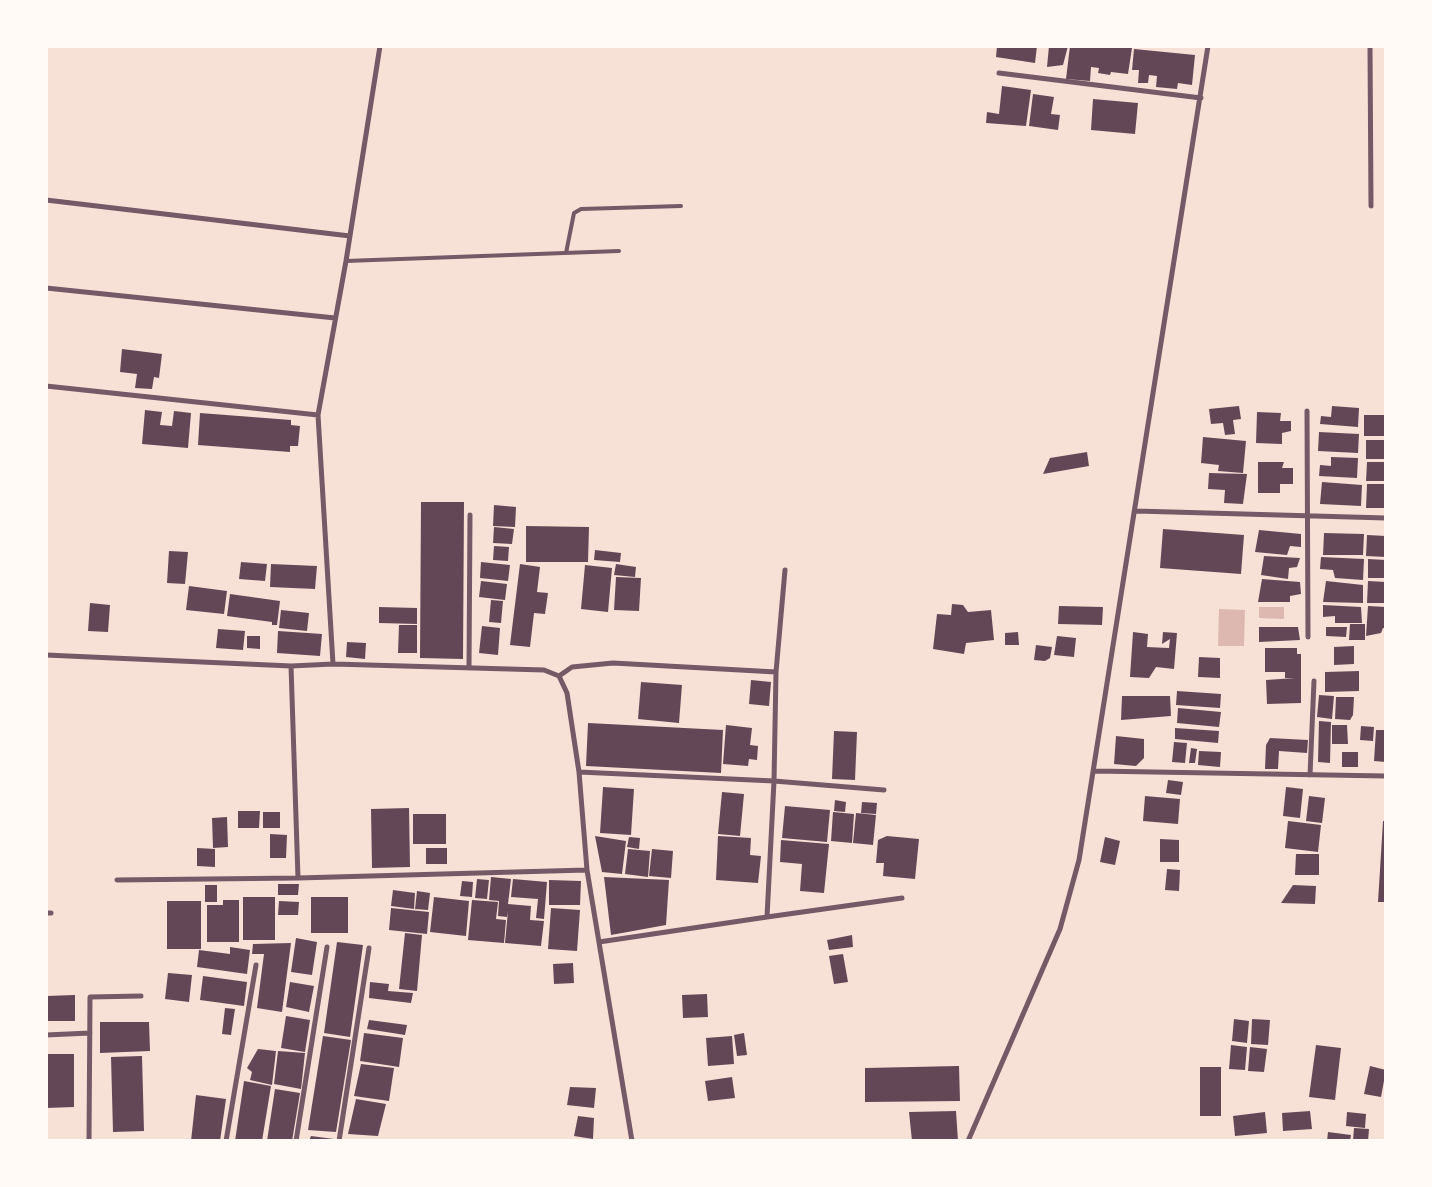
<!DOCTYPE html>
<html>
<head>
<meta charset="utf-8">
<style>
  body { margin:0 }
  #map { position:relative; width:1432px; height:1187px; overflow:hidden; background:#f7e1d7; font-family:Figtree,sans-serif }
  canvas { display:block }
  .frame { position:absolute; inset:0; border:48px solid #fffaf5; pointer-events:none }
</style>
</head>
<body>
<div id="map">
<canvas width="1432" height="1187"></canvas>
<div class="frame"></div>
</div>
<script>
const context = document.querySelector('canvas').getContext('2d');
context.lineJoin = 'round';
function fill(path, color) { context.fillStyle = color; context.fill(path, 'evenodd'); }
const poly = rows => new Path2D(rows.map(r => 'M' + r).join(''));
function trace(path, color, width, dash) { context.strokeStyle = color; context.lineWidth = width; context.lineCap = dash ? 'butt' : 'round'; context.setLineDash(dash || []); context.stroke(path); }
fill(poly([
  [1259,607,1284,607,1284,619,1259,618],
  [1219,609,1245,610,1244,646,1218,646]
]), '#dcb8b0');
fill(poly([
  [997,46,1037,46,1035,63,996,57],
  [1049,46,1068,46,1063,65,1047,67],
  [1070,46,1132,48,1128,74,1111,72,1110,75,1098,73,1099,68,1091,67,1090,81,1066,79],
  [1134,49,1195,55,1192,85,1178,83,1177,89,1156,87,1157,76,1149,75,1148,83,1138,83,1139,70,1132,70],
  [1002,86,1031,90,1026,126,986,123,987,112,999,114],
  [1033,94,1054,97,1051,114,1060,115,1058,130,1029,126],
  [1093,99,1138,103,1135,134,1091,130],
  [122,349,162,354,159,378,154,377,152,389,135,388,137,374,120,372],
  [1239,406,1241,419,1233,420,1235,434,1225,435,1223,423,1211,424,1209,409],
  [1332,406,1359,408,1358,427,1320,424,1321,416,1331,417],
  [145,410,162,412,160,425,172,426,174,411,191,413,188,448,142,444],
  [1257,412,1281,413,1280,421,1291,421,1291,431,1282,433,1282,444,1256,443],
  [200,413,291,420,291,425,300,426,298,446,290,446,290,452,198,445],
  [1364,415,1386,415,1386,436,1364,436],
  [1319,432,1359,434,1358,453,1318,451],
  [1203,437,1246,441,1243,473,1218,471,1219,465,1201,463],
  [1366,440,1386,440,1386,459,1366,459],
  [1087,452,1089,466,1043,474,1050,458],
  [1331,457,1358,458,1357,478,1319,476,1320,465,1331,466],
  [1258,462,1284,462,1282,468,1293,468,1293,484,1280,484,1280,493,1258,493],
  [1367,462,1386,462,1386,481,1366,481],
  [1209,473,1247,474,1243,504,1224,503,1225,490,1208,489],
  [1322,482,1362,485,1361,506,1320,504],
  [1367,484,1386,484,1386,508,1366,508],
  [421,502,464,502,463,659,420,658],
  [494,505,516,507,515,527,493,526],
  [526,526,589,527,588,562,526,562],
  [494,527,514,529,512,544,493,543],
  [1163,529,1244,535,1241,574,1160,568],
  [1259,530,1301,534,1301,547,1290,546,1287,555,1255,552],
  [1324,533,1364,534,1363,555,1323,555],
  [1367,535,1386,536,1386,557,1366,556],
  [494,546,509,547,508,561,493,560],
  [595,550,621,553,620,562,594,560],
  [169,551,188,552,185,584,167,583],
  [1264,556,1300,558,1297,567,1289,568,1288,579,1261,575],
  [1321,557,1364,559,1363,580,1335,578,1333,570,1320,569],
  [1368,559,1386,560,1386,578,1368,578],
  [241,562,267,564,265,581,239,579],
  [481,562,510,565,508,581,480,578],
  [271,564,317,566,315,589,270,587],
  [520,564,540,567,537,592,548,593,545,614,534,613,530,647,510,645],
  [616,564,636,567,635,577,614,575],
  [585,565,612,568,608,612,581,609],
  [616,577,641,578,639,611,614,610],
  [1262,579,1300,582,1301,594,1290,596,1290,602,1258,602],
  [481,581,507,584,505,600,479,597],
  [1326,581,1363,585,1363,603,1323,602],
  [1368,581,1386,582,1386,603,1367,603],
  [189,586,227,591,224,614,186,610],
  [230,594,280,601,277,625,272,625,272,622,227,616],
  [491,600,503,601,501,623,489,622],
  [90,603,110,605,108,632,88,631],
  [952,604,963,605,968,612,991,610,994,640,966,643,964,654,933,649,937,614,951,615],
  [1323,605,1361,607,1362,623,1335,623,1335,616,1323,617],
  [1059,606,1103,607,1102,625,1058,624],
  [1368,606,1386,607,1386,628,1383,628,1381,633,1366,636],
  [379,607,417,608,417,624,379,623],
  [281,610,309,613,307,631,279,628],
  [1350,624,1365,624,1365,640,1349,640],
  [399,625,417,625,417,653,398,653],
  [482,626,500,628,498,655,479,653],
  [1259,627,1298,627,1300,640,1259,642],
  [1326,627,1347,627,1346,637,1326,636],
  [218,629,245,631,243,650,216,648],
  [278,631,322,634,320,656,277,653],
  [1018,632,1019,645,1005,645,1005,633],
  [1133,632,1148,634,1147,647,1169,648,1170,639,1162,644,1163,632,1177,633,1174,669,1156,667,1149,678,1130,677],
  [247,636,260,636,260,649,247,648],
  [1057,636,1076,638,1074,657,1054,655],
  [347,642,366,643,365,659,346,657],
  [1036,645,1052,647,1050,658,1045,661,1034,660],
  [1354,646,1354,664,1334,665,1334,647],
  [1265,648,1297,648,1297,654,1301,654,1301,703,1267,704,1266,680,1295,678,1285,678,1285,672,1265,672],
  [1199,657,1220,658,1220,678,1198,677],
  [1359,671,1359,691,1325,692,1325,672],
  [751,680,771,682,769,706,749,704],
  [641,682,682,685,679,723,638,719],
  [1177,691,1221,694,1220,708,1176,705],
  [1319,695,1334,696,1332,719,1317,717],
  [1122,696,1170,696,1171,716,1121,720],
  [1336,697,1354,697,1353,715,1350,720,1335,719],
  [1178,708,1221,712,1219,727,1177,723],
  [1319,721,1331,722,1330,763,1318,762],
  [588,723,723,730,721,773,586,766],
  [726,725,752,728,750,745,758,746,757,760,749,759,748,766,723,764],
  [1332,725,1347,725,1348,744,1332,744],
  [1361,726,1374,727,1373,741,1360,740],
  [1175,728,1219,731,1218,743,1175,739],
  [1376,730,1386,730,1386,762,1374,761],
  [834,731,857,732,855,780,832,779],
  [1116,736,1144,739,1144,758,1136,766,1114,764],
  [1270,738,1308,740,1307,753,1279,751,1278,769,1265,769,1266,745],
  [1174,742,1187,743,1185,763,1172,762],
  [1191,748,1197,749,1195,763,1189,763],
  [1199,751,1221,752,1220,767,1198,765],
  [1342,752,1358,752,1358,767,1342,767],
  [1168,780,1183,782,1181,795,1166,793],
  [603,787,634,789,631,835,600,833],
  [1286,787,1303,789,1300,818,1283,816],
  [722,792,744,794,740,836,718,834],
  [1145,796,1180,799,1178,824,1143,821],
  [1309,796,1325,798,1322,823,1306,821],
  [835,800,846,802,845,812,834,811],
  [862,802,877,803,876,814,861,813],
  [785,806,830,810,827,842,782,838],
  [409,808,410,867,372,868,371,809],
  [238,811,260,811,259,828,238,828],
  [263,812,280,812,280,828,263,828],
  [833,812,854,814,852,843,831,841],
  [856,813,876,815,873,845,853,843],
  [413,814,446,814,446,844,413,844],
  [227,817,228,847,213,848,212,818],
  [1288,821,1321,825,1318,852,1285,848],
  [1383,821,1386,821,1386,902,1378,902],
  [270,834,287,835,286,858,270,858],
  [595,836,626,841,622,874,602,872],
  [718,836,751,838,750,855,761,856,758,883,716,880],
  [887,836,919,839,915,879,883,876,884,863,876,863,878,840],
  [629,837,640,838,639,849,627,847],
  [1105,837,1120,841,1115,865,1100,862],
  [1160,839,1179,840,1179,862,1160,862],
  [781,840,829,844,824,893,800,891,802,864,780,862],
  [197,848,215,849,215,867,197,866],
  [426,848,447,848,447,864,426,864],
  [628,849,650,851,648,877,625,874],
  [652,849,673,851,671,878,649,876],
  [1296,854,1319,854,1319,875,1295,875],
  [1167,869,1180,870,1179,891,1165,890],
  [491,877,511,879,508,904,531,906,530,920,544,921,541,946,505,943,508,911,507,917,498,916,499,901,489,900],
  [604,877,669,880,666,925,611,935],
  [477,879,489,880,487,899,475,898],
  [513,879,547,882,544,919,536,918,538,899,511,897],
  [549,880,581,881,580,905,549,905],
  [462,881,473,882,472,897,460,896],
  [278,884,299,884,298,895,278,895],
  [205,885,217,885,217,902,205,902],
  [1293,885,1316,886,1315,904,1281,903],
  [393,890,415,893,414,909,391,906],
  [417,891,430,893,428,910,415,909],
  [243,897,275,897,275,940,243,940],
  [311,897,348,897,348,933,311,933],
  [434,897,469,901,466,936,430,932],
  [223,900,239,900,239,942,207,942,207,905,223,905],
  [472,900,498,902,496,919,506,920,504,943,468,940],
  [167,901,201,901,201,949,167,949],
  [279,901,299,902,298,915,278,915],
  [391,908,429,912,427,934,389,930],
  [551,908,580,910,577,951,548,949],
  [405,933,422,935,417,991,399,989],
  [852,935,853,947,829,950,827,940],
  [296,938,317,942,312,975,291,972],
  [337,942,363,945,350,1037,324,1033],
  [291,943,282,1012,257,1008,264,954,252,954,253,944],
  [230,947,250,950,247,974,197,967,199,950,230,954],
  [843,954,848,982,834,984,829,956],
  [573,963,574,983,554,984,553,964],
  [168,973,192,975,189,1002,165,999],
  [203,976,247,982,244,1006,200,1000],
  [290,982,314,986,309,1012,286,1007],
  [370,982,389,984,388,991,413,993,411,1003,369,998],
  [707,994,708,1017,683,1018,682,995],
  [75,995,75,1021,46,1021,46,996],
  [225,1008,235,1009,231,1035,222,1034],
  [286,1016,310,1020,305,1052,281,1048],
  [1234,1019,1249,1021,1247,1043,1232,1041],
  [1252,1019,1270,1020,1268,1045,1251,1044],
  [369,1020,407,1025,405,1035,367,1029],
  [100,1022,149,1022,150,1051,100,1053],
  [364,1033,403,1038,399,1067,360,1061],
  [744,1033,747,1055,737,1056,734,1035],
  [323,1036,351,1040,336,1132,308,1130],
  [732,1036,734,1064,708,1066,706,1038],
  [1231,1045,1247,1047,1245,1070,1229,1069],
  [1316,1045,1341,1048,1335,1100,1309,1097],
  [1250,1047,1267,1049,1264,1072,1248,1071],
  [258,1049,276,1051,272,1085,250,1080,252,1072,247,1068],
  [278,1051,305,1053,301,1089,274,1084],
  [46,1054,74,1054,74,1107,46,1108],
  [142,1056,144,1131,113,1132,111,1057],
  [361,1064,394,1068,389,1101,354,1096],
  [959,1066,960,1101,865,1102,865,1068],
  [1370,1066,1386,1070,1381,1097,1364,1094],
  [1200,1067,1221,1067,1221,1116,1200,1116],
  [732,1077,735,1098,708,1101,705,1081],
  [244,1081,271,1086,262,1141,235,1141],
  [570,1087,596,1088,594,1108,567,1105],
  [275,1089,300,1093,292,1141,267,1141],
  [196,1095,226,1099,220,1141,191,1141],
  [356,1099,386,1104,378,1136,348,1134],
  [956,1111,958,1141,912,1141,909,1112],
  [1310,1111,1312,1129,1283,1131,1282,1113],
  [1265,1112,1267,1133,1235,1136,1233,1116],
  [1347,1112,1366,1114,1365,1128,1346,1126],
  [578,1116,594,1118,593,1139,574,1136],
  [1354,1128,1369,1129,1368,1141,1353,1141],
  [1328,1132,1351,1135,1350,1141,1327,1141],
  [311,1136,334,1139,309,1141]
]), '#644757');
trace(poly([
  [566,253,574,213,581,209,681,206],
  [346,261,619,251]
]), '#755966', 4);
trace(poly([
  [1370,46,1371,206],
  [999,73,1201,98],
  [46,200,350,236],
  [46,288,335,318],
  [46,386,318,415],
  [1307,411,1308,637],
  [1136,511,1386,518],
  [785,570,776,672,774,781,884,790],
  [46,655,291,666,333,664,544,670,559,676,567,693,579,772,587,870,632,1141],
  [333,664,318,415,346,261,380,46],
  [291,666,298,878],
  [469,667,470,515],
  [559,676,572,667,613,663,776,672],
  [1095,771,1386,776],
  [579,772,774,781,767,917,599,942],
  [1310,775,1314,681],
  [117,880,298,878,587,870],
  [46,913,51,913],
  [767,917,902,898],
  [46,1035,90,1033],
  [89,1141,90,997,141,996],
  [226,1141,256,965],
  [296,1141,327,947],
  [339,1141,369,948],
  [968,1141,1060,929,1079,860,1208,46]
]), '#755966', 5);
</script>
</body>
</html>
